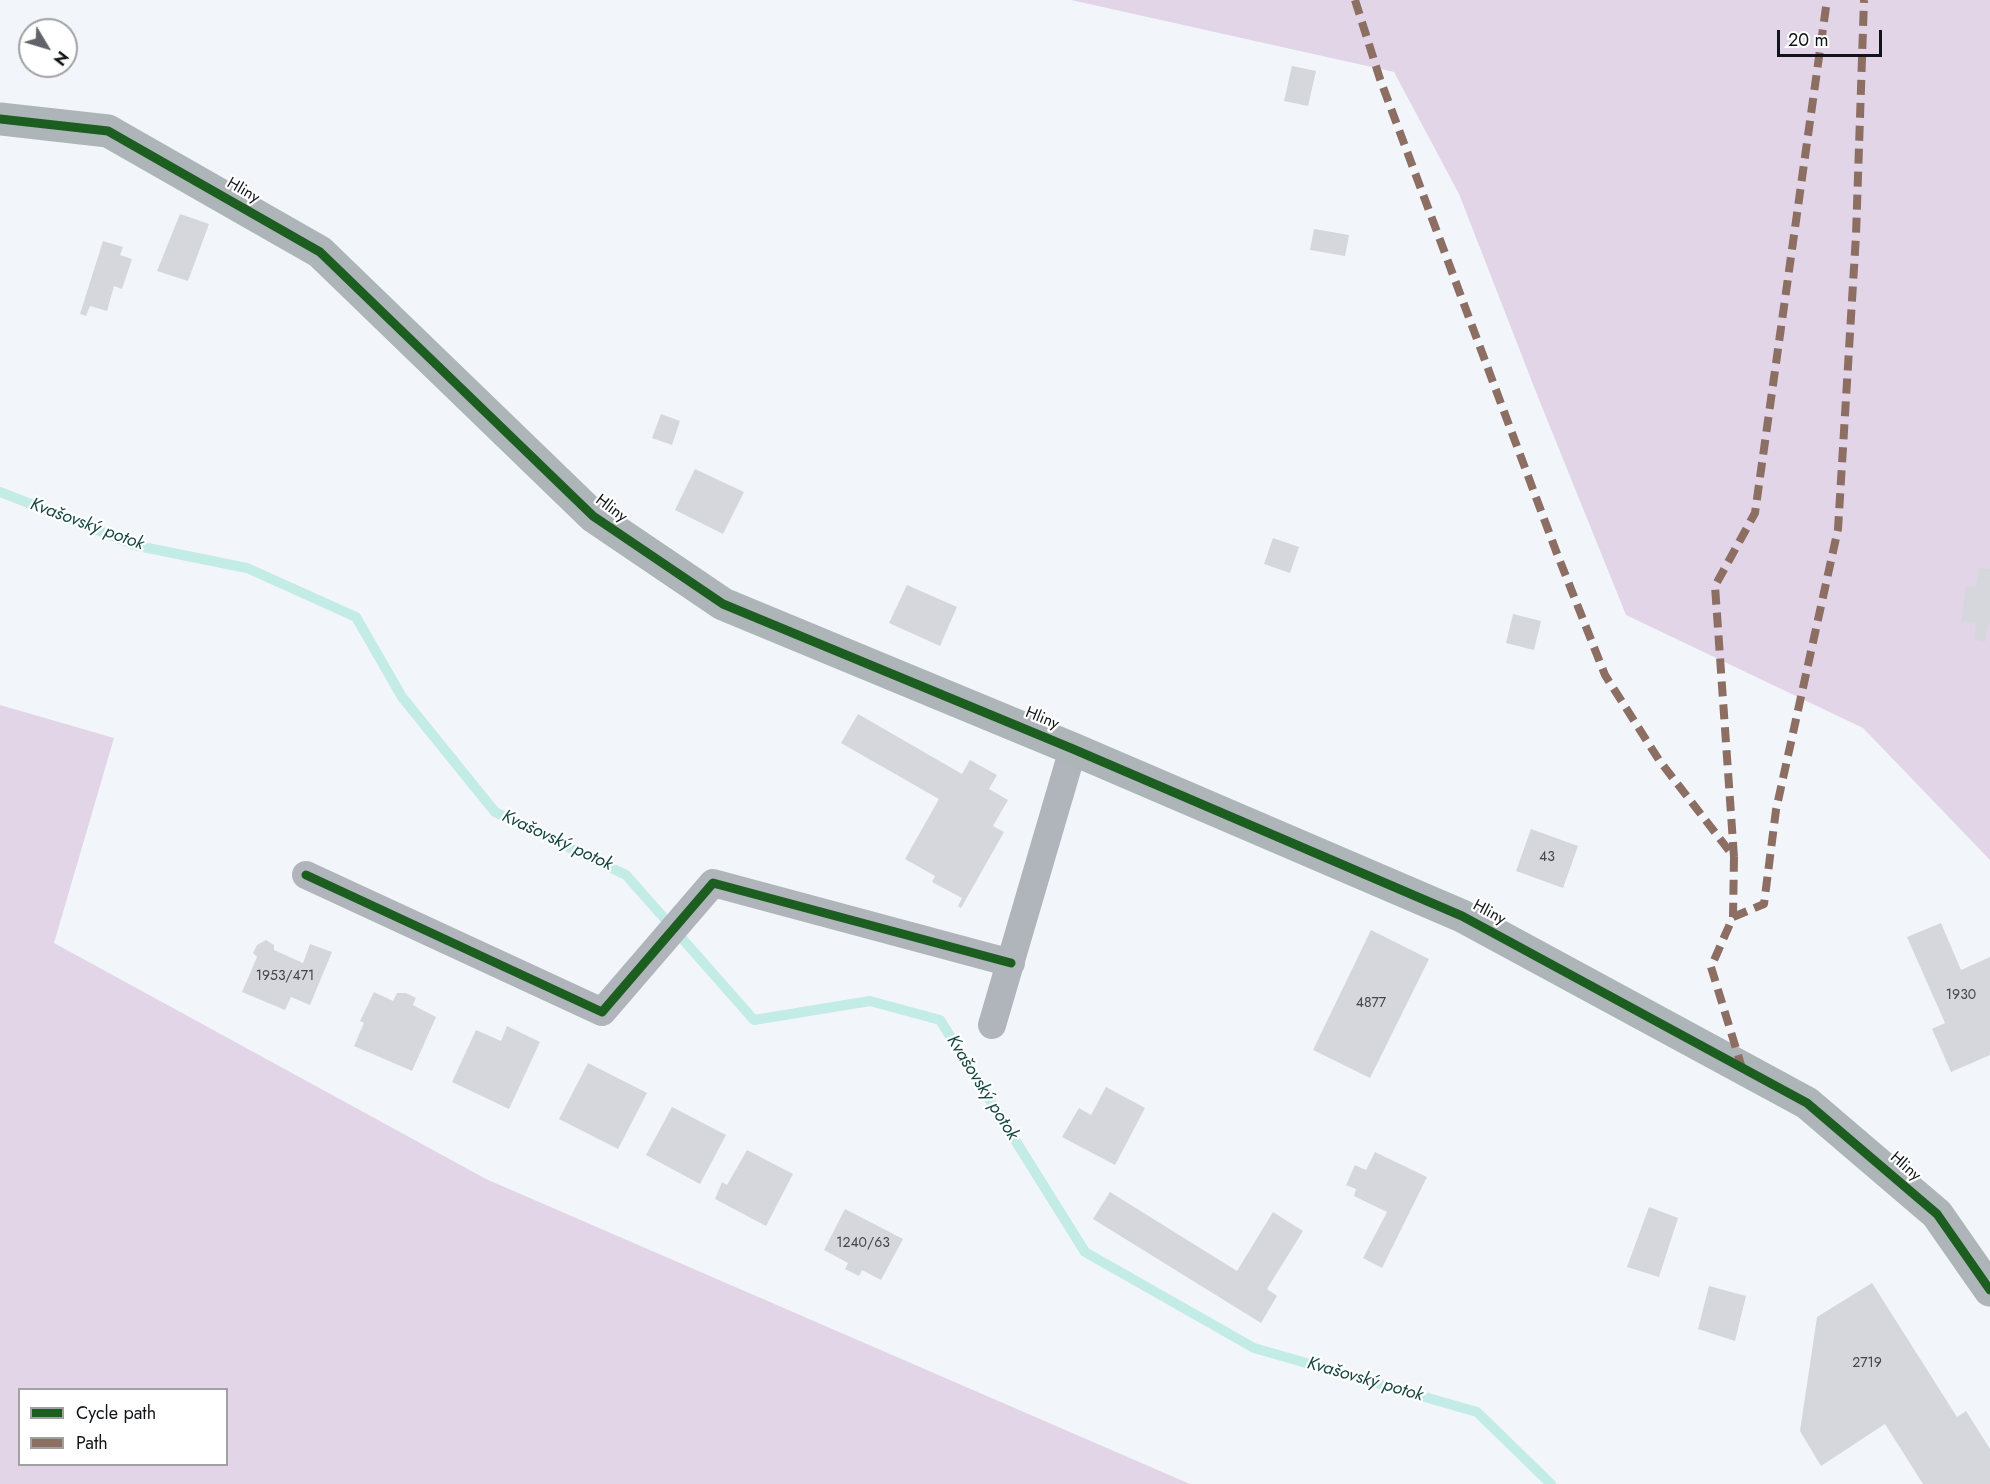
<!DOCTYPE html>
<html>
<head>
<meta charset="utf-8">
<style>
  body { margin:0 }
  #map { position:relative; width:1990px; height:1484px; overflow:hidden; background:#f2f6fb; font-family:Jost,sans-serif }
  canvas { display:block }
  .legend { position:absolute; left:18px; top:1388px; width:210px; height:78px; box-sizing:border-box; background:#fff; border:2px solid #a0a1a3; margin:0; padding:8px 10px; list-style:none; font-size:18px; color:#111418 }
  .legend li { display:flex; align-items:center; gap:12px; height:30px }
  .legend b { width:30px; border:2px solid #a0a1a3 }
  .north { position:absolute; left:18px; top:18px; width:60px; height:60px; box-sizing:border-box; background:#fff; border:2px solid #a0a1a3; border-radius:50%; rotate:128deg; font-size:16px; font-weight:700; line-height:24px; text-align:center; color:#111418 }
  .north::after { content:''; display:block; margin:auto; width:21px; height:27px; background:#606367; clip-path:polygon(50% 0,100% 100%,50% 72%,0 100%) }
  .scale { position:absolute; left:1777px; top:30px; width:105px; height:27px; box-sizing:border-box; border:3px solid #111418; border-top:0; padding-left:8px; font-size:18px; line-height:21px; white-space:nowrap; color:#111418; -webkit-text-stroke:4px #fff; paint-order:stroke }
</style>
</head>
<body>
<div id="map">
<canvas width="1990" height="1484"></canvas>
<ul class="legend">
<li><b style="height:8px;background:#1b5e20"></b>Cycle path</li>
<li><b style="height:8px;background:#8d6e63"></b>Path</li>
</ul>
<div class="north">N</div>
<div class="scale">20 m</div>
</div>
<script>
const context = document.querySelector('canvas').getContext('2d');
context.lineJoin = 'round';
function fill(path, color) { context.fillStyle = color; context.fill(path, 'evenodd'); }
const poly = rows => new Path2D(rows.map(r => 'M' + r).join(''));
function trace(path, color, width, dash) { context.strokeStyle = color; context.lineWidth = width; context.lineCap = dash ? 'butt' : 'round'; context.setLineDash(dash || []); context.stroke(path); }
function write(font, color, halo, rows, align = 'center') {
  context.font = font + ' Jost,sans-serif'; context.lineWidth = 4.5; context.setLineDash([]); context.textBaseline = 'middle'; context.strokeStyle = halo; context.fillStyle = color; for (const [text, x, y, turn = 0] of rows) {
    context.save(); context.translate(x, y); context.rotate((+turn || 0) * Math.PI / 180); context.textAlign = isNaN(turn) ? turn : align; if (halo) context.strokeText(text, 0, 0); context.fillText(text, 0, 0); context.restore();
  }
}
fill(poly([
  [1071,0,1990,0,1990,860,1863,728,1626,615,1538,397,1459,194,1394,72],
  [0,705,114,738,54,943,486,1179,1190,1484,0,1484],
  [20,1390,226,1390,226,1464,20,1464]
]), '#e2d5e7');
trace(poly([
  [0,492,138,546,247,568,356,617,402,697,495,812,626,875,754,1020,870,1001,940,1020,1085,1252,1254,1348,1477,1412,1551,1484]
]), '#c2ece5', 10);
fill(poly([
  [1292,66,1316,71,1308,106,1284,101],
  [180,214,209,224,188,281,157,271],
  [1314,229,1349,235,1345,256,1310,250],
  [103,241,123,247,120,255,132,259,122,289,114,286,107,311,90,306,86,316,80,314],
  [661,414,680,421,672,445,652,438],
  [695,469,744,492,723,534,675,510],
  [1273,538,1299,547,1290,573,1264,564],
  [1979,568,1990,569,1990,625,1988,624,1985,642,1974,640,1976,623,1961,621,1966,586,1976,587],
  [907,585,957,607,940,646,889,623],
  [1513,614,1541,621,1534,650,1506,643],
  [858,714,962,774,970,760,997,775,989,789,1008,800,993,826,1004,832,961,908,958,906,962,898,932,882,935,876,905,859,939,799,841,743],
  [1531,829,1578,846,1563,888,1516,871],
  [1941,923,1961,970,1990,957,1990,1055,1951,1072,1932,1029,1945,1023,1907,937],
  [1371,930,1429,959,1370,1078,1313,1050],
  [266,940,274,945,274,950,303,963,310,944,332,952,310,1005,291,997,285,1010,242,992,257,957,253,953,257,945],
  [374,992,393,1001,397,993,406,993,416,998,413,1005,436,1017,412,1071,354,1046,364,1023,360,1021],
  [507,1026,540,1042,509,1109,452,1082,476,1030,501,1041],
  [588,1063,647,1093,618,1149,559,1119],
  [1106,1087,1145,1108,1115,1165,1062,1137,1079,1108,1091,1115],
  [672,1107,726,1135,700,1184,646,1155],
  [747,1150,793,1174,766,1226,715,1199,722,1182,727,1185],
  [1375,1152,1427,1177,1382,1268,1363,1258,1387,1212,1354,1196,1356,1189,1346,1185,1355,1165,1366,1170],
  [1110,1192,1237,1271,1273,1212,1303,1231,1267,1289,1277,1296,1261,1323,1093,1219],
  [1649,1207,1678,1218,1659,1277,1627,1267],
  [845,1209,903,1239,881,1280,862,1270,859,1276,845,1269,848,1263,824,1250],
  [1872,1283,1957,1417,1966,1411,1990,1449,1990,1484,1923,1484,1885,1424,1821,1466,1800,1431,1817,1317],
  [1709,1286,1746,1296,1735,1341,1698,1329]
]), '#d5d7dc');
trace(poly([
  [306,875,602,1012,713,883,1011,963],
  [992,1025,1073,749]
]), '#afb5ba', 28);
trace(poly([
  [0,119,108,131,320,252,593,516,723,604,1073,749,1462,916,1807,1103,1937,1214,1990,1290]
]), '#aeb5b9', 33);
trace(poly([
  [1355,0,1380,79,1556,551,1605,675,1659,760,1734,857,1733,917,1711,967,1742,1068],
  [1734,857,1715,586,1755,513,1827,0],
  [1733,917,1764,904,1776,810,1838,529,1856,235,1864,0]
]), '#8d6e63', 8, [15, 8]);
trace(poly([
  [0,119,108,131,320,252,593,516,723,604,1073,749,1462,916,1807,1103,1937,1214,1990,1290],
  [306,875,602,1012,713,883,1011,963]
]), '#1b5e20', 9);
write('14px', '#424549', null, [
  ["43",1547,858],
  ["1953/471",285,977],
  ["1930",1961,996],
  ["4877",1371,1004],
  ["1240/63",863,1244],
  ["2719",1867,1364]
]);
write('16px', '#111418', '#fff', [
  ["Hliny",243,191,30],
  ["Hliny",611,509,37],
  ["Hliny",1042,719,22],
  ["Hliny",1489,913,28],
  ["Hliny",1905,1167,41]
]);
write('italic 18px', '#164841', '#fff', [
  ["Kvašovský potok",87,525,20],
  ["Kvašovský potok",557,841,25],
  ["Kvašovský potok",982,1088,58],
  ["Kvašovský potok",1365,1380,16]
]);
</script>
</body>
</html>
